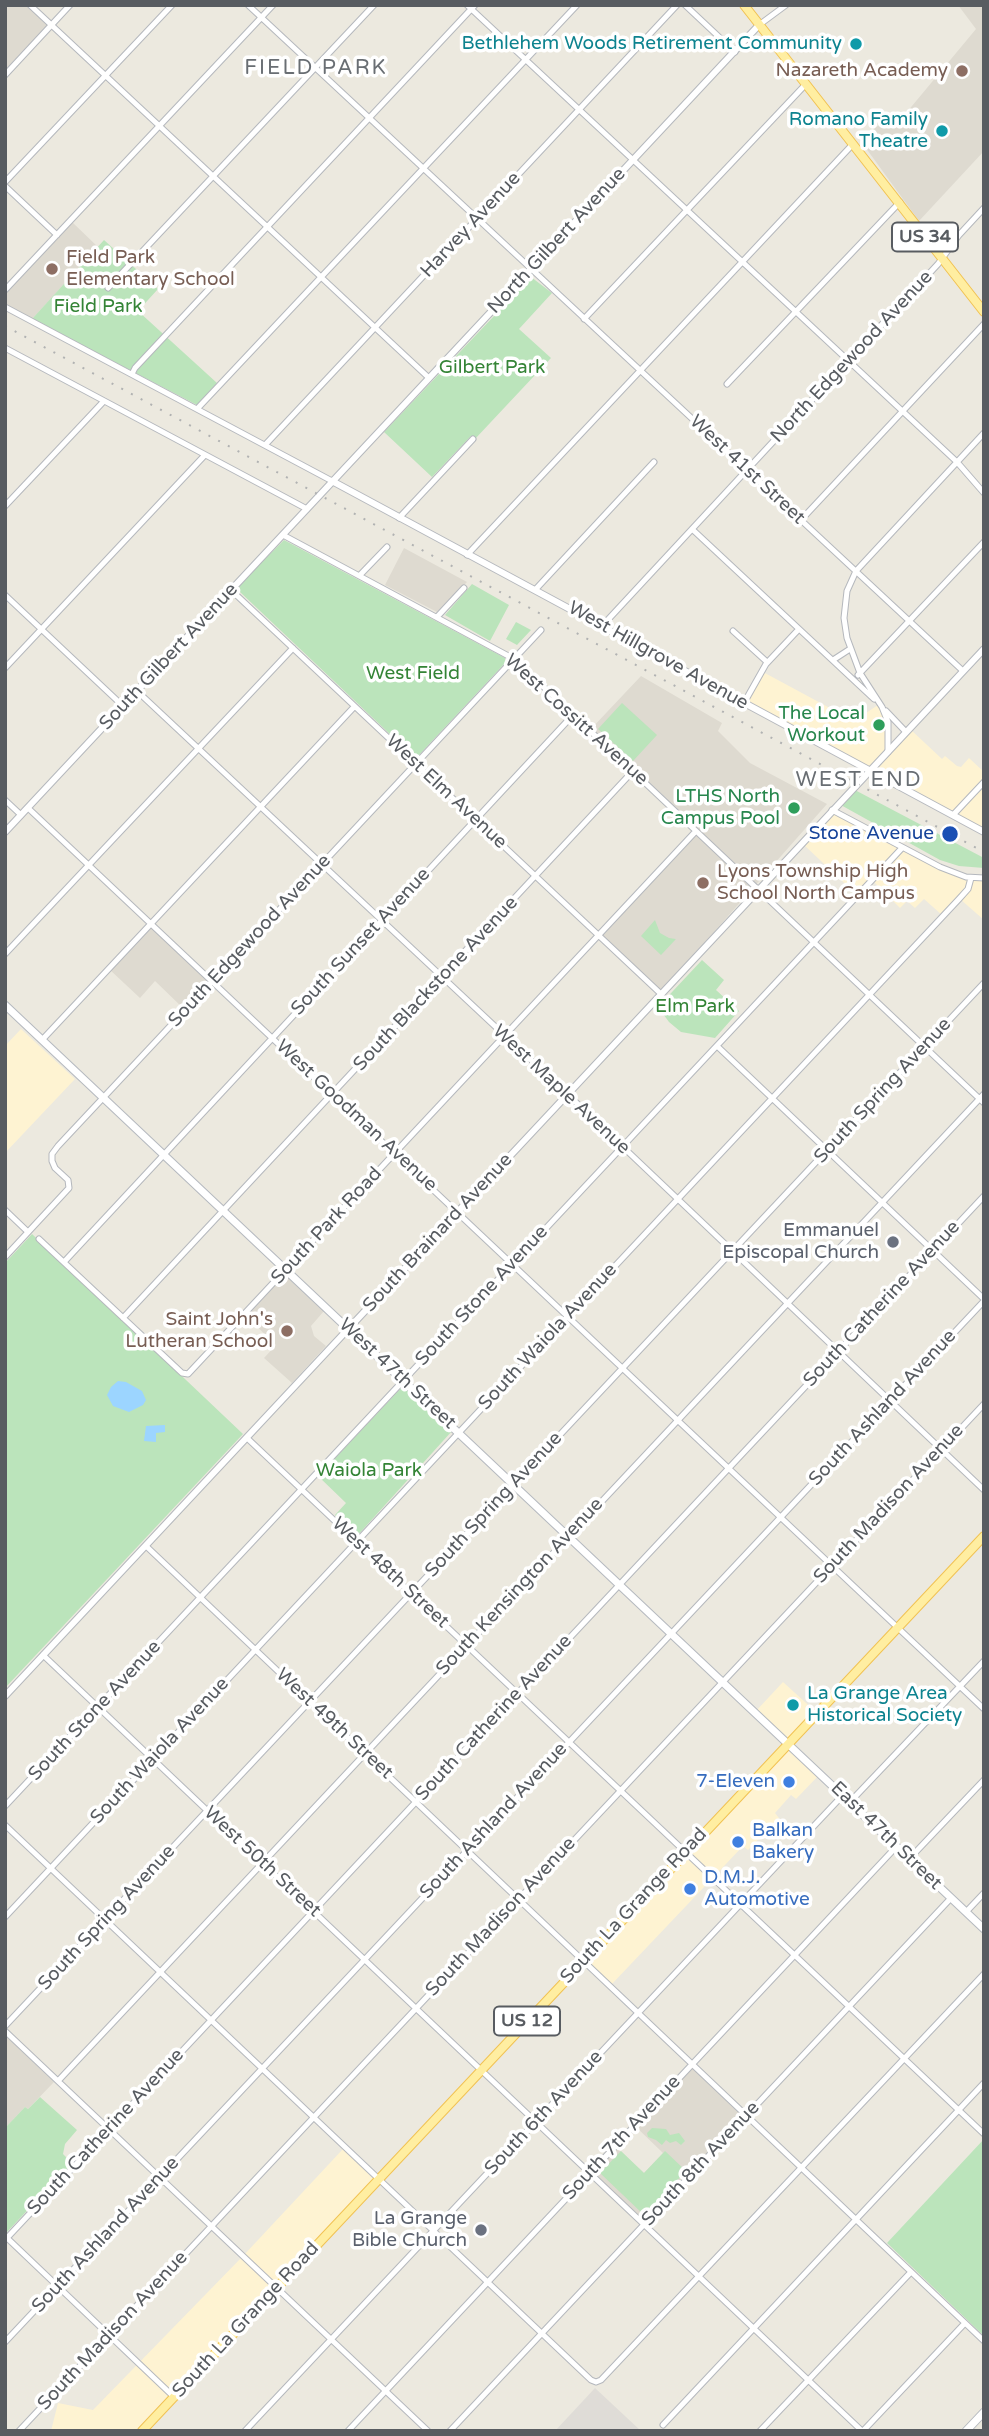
<!DOCTYPE html>
<html>
<head>
<meta charset="utf-8">
<style>
  body { margin:0 }
  #map { position:relative; width:989px; height:2436px; overflow:hidden; background:#ece9df; font-family:"Varela Round",sans-serif }
  canvas { display:block }
  .frame { position:absolute; inset:0; border:7px solid #585c61; pointer-events:none }
</style>
</head>
<body>
<div id="map">
<canvas width="989" height="2436"></canvas>
<div class="frame"></div>
</div>
<script>
const context = document.querySelector('canvas').getContext('2d');
context.lineJoin = 'round';
function fill(path, color) { context.fillStyle = color; context.fill(path, 'evenodd'); }
const poly = rows => new Path2D(rows.map(r => 'M' + r).join(''));
function trace(path, color, width, dash) { context.strokeStyle = color; context.lineWidth = width; context.lineCap = dash ? 'butt' : 'round'; context.setLineDash(dash || []); context.stroke(path); }
function write(font, color, halo, rows, align = 'center') {
  context.font = font + ' "Varela Round",sans-serif'; context.lineWidth = 7; context.setLineDash([]); context.textBaseline = 'middle'; context.strokeStyle = halo; context.fillStyle = color; for (const [text, x, y, turn = 0] of rows) {
    context.save(); context.translate(x, y); context.rotate((+turn || 0) * Math.PI / 180); context.textAlign = isNaN(turn) ? turn : align; if (halo) context.strokeText(text, 0, 0); context.fillText(text, 0, 0); context.restore();
  }
}
fill(poly([
  [763,672,854,721,878,705,886,722,886,752,870,770,746,702],
  [910,729,942,759,945,756,957,766,961,767,969,758,984,772,984,781,953,813,872,770],
  [984,784,984,829,956,815],
  [833,812,900,849,857,895,803,844],
  [902,850,970,878,967,888,942,915,924,899,915,908,907,901,900,908,873,881],
  [984,878,984,920,960,899,972,879],
  [21,1029,75,1079,5,1153,5,1046],
  [783,1682,817,1713,790,1742,756,1711],
  [790,1745,820,1774,796,1799,791,1795,775,1813,779,1818,748,1850,743,1846,611,1985,586,1961],
  [343,2149,375,2179,135,2431,51,2431,58,2403,93,2410,243,2256]
]), '#fef3d2');
fill(poly([
  [595,2388,641,2431,555,2431]
]), '#dfdcd7');
fill(poly([
  [5,5,28,5,50,25,5,72],
  [958,5,984,5,984,151,919,221,860,140,879,125,887,128,902,118,976,29],
  [72,222,98,247,32,319,5,305,5,292],
  [404,548,467,582,437,612,385,585],
  [641,676,722,723,718,731,750,763,827,804,661,992,601,935,697,830,590,730],
  [151,925,211,981,184,1009,155,981,140,998,109,969],
  [285,1274,324,1311,311,1326,314,1336,326,1346,292,1383,264,1358,276,1345,246,1316],
  [5,2035,54,2082,28,2109,25,2107,5,2128],
  [693,2066,746,2115,644,2223,591,2173,616,2147,644,2173,663,2153,635,2126]
]), '#dedad0');
fill(poly([
  [104,240,158,289,138,311,217,383,197,405,32,319],
  [531,277,552,293,519,329,551,358,475,439,471,436,432,477,384,432],
  [284,540,505,658,506,662,419,755,413,756,240,592,239,585],
  [472,584,509,605,490,641,445,615],
  [516,622,531,630,517,645,506,639],
  [622,703,657,735,633,761,598,729],
  [853,789,984,858,984,868,959,866,940,860,839,804],
  [655,920,660,933,669,938,676,939,661,955,641,936],
  [702,960,724,980,716,990,739,1011,715,1038,681,1032,669,1022,658,1007],
  [32,1234,243,1434,5,1688,5,1263],
  [404,1385,452,1431,357,1536,335,1515,346,1503,318,1476],
  [40,2097,77,2130,65,2144,63,2154,72,2163,6,2233,5,2128,25,2107,28,2109],
  [652,2128,666,2129,670,2135,679,2133,685,2141,681,2145,676,2141,670,2143,666,2140,662,2145,656,2140,648,2137,647,2133],
  [984,2139,984,2336,887,2243],
  [621,2151,644,2173,665,2151,686,2171,644,2215,600,2173]
]), '#bbe4bb');
fill(poly([
  [118,1381,126,1382,142,1391,146,1400,143,1405,129,1412,113,1406,107,1395,111,1387],
  [165,1425,165,1432,156,1433,156,1442,144,1441,146,1426]
]), '#9cd5ff');
const minor = poly([
  [30,5,429,378],
  [248,5,963,671],
  [467,5,957,462,984,493],
  [685,5,735,52],
  [759,25,786,5],
  [5,75,70,5],
  [5,182,172,5],
  [5,186,57,235],
  [108,288,374,5],
  [5,290,273,5],
  [5,307,332,481],
  [584,319,806,84],
  [5,348,307,509],
  [132,374,135,368,475,5],
  [727,384,900,202],
  [197,409,577,5],
  [265,445,677,5],
  [5,506,104,401],
  [399,518,473,439],
  [801,520,984,324],
  [692,529,874,699],
  [283,535,514,659,984,1103],
  [467,555,853,144],
  [360,575,387,547],
  [231,590,661,994],
  [535,590,654,462],
  [5,595,123,706],
  [437,617,464,588],
  [603,625,938,264,959,235,984,208],
  [733,631,767,662],
  [833,660,850,649],
  [5,668,204,456],
  [858,675,984,542],
  [137,691,563,1090,984,1490],
  [744,703,766,664,799,629],
  [886,711,906,732],
  [888,752,888,722,882,707,860,673,847,638,844,618,847,591,856,571,984,433],
  [5,800,21,815],
  [28,808,984,1709],
  [832,810,940,867,966,877,984,878],
  [953,815,984,782],
  [5,954,293,648],
  [42,1040,354,707],
  [717,1046,984,1299],
  [5,1210,28,1232],
  [39,1239,182,1373,188,1374,696,831],
  [5,1257,69,1188,68,1180,55,1168,52,1161,52,1154,58,1146,541,630],
  [64,1262,573,715],
  [123,1318,633,771],
  [247,1438,984,2134],
  [146,1546,984,2341],
  [43,1655,862,2431],
  [850,1802,984,1661],
  [5,1806,902,848],
  [5,1825,591,2380,596,2382,601,2380,984,1974],
  [910,1858,984,1780],
  [966,1912,984,1893],
  [5,1917,959,899,968,889,971,878],
  [5,2026,984,983],
  [5,2031,428,2431],
  [58,2081,984,1094],
  [6,2237,174,2397],
  [5,2240,984,1196],
  [5,2342,984,1301],
  [663,2425,984,2083],
  [19,2431,984,1404],
  [245,2431,843,1795],
  [348,2431,897,1846],
  [450,2431,951,1898],
  [760,2431,911,2272],
  [863,2431,965,2323]
]);
const tertiary = poly([
  [332,481,984,832],
  [5,832,759,25],
  [5,1696,984,649]
]);
const secondary = poly([
  [5,1005,984,1929],
  [966,2431,984,2412]
]);
const primary = poly([
  [744,5,984,312],
  [142,2431,984,1536]
]);
trace(minor, '#b5b8bd', 7);
trace(tertiary, '#b5b8bd', 8);
trace(secondary, '#b5b9bf', 9);
trace(primary, '#f1c253', 10);
trace(minor, '#fff', 5);
trace(tertiary, '#fff', 6);
trace(secondary, '#fff', 7);
trace(primary, '#ffeea1', 8);
trace(poly([
  [5,326,984,852]
]), '#b1b2b2', 2, [2, 9]);
for (const [x, y, r, color] of [
  [856,44,7,"#0f9aa8"],
  [962,71,7,"#8d6e63"],
  [942,131,7,"#0f9aa8"],
  [52,269,7,"#8d6e63"],
  [879,725,7,"#2e9e5b"],
  [794,808,7,"#2e9e5b"],
  [950,834,9,"#1a4fb4"],
  [703,883,7,"#8d6e63"],
  [893,1242,7,"#6b7280"],
  [287,1331,7,"#8d6e63"],
  [793,1705,7,"#0f9aa8"],
  [789,1782,7,"#3f7fe0"],
  [738,1842,7,"#3f7fe0"],
  [690,1889,7,"#3f7fe0"],
  [481,2230,7,"#6b7280"]
]) { const dot = new Path2D(); dot.arc(x, y, r, 0, 2 * Math.PI); context.fillStyle = color; context.fill(dot); trace(dot, '#fff', 2.5); }
for (const [x, y, w] of [
  [925,237,66],
  [527,2021,66]
]) { const box = new Path2D(); box.roundRect(x - w / 2, y - 14.5, w, 29, 5); context.fillStyle = '#fff'; context.fill(box); trace(box, '#585c61', 2); }
write('bold 18px', '#585c61', null, [
  ["US 34",925,237],
  ["US 12",527,2021]
]);
write('19px', '#0d838f', '#fff', [
  ["Bethlehem Woods Retirement Community",842,44],
  ["Romano Family",928,120],
  ["Theatre",928,142],
  ["La Grange Area",807,1694,"left"],
  ["Historical Society",807,1716,"left"]
], 'right');
write('19px', '#785e54', '#fff', [
  ["Nazareth Academy",948,71],
  ["Field Park",66,258,"left"],
  ["Elementary School",66,280,"left"],
  ["Lyons Township High",717,872,"left"],
  ["School North Campus",717,894,"left"],
  ["Saint John's",273,1320],
  ["Lutheran School",273,1342]
], 'right');
write('19px', '#585c61', '#fff', [
  ["Harvey Avenue",471,225,-47],
  ["North Gilbert Avenue",557,241,-47],
  ["North Edgewood Avenue",852,357,-47],
  ["West 41st Street",747,470,43],
  ["West Hillgrove Avenue",658,656,29],
  ["South Gilbert Avenue",169,657,-47],
  ["West Cossitt Avenue",576,720,42],
  ["West Elm Avenue",446,792,43],
  ["South Edgewood Avenue",250,941,-47],
  ["South Sunset Avenue",361,942,-47],
  ["South Blackstone Avenue",436,984,-47],
  ["West Maple Avenue",561,1090,43],
  ["South Spring Avenue",883,1091,-47],
  ["West Goodman Avenue",356,1116,43],
  ["South Park Road",327,1226,-47],
  ["South Brainard Avenue",438,1233,-47],
  ["South Stone Avenue",482,1296,-47],
  ["South Catherine Avenue",882,1304,-47],
  ["South Waiola Avenue",548,1337,-47],
  ["West 47th Street",397,1374,43],
  ["South Ashland Avenue",883,1408,-47],
  ["South Madison Avenue",889,1504,-47],
  ["South Spring Avenue",494,1505,-47],
  ["West 48th Street",390,1573,43],
  ["South Kensington Avenue",520,1587,-47],
  ["South Stone Avenue",95,1711,-47],
  ["South Catherine Avenue",494,1718,-47],
  ["West 49th Street",334,1724,43],
  ["South Waiola Avenue",160,1751,-47],
  ["South Ashland Avenue",494,1821,-47],
  ["East 47th Street",886,1836,44],
  ["West 50th Street",262,1862,43],
  ["South La Grange Road",634,1906,-47],
  ["South Madison Avenue",501,1917,-47],
  ["South Spring Avenue",107,1918,-47],
  ["South 6th Avenue",544,2113,-47],
  ["South Catherine Avenue",106,2132,-47],
  ["South 7th Avenue",622,2138,-47],
  ["South 8th Avenue",701,2164,-47],
  ["South Ashland Avenue",106,2235,-47],
  ["South La Grange Road",246,2320,-47],
  ["South Madison Avenue",113,2331,-47]
]);
write('19px', '#348436', '#fff', [
  ["Field Park",98,307],
  ["Gilbert Park",492,368],
  ["West Field",413,674],
  ["Elm Park",695,1007],
  ["Waiola Park",369,1471]
]);
write('19px', '#27864d', '#fff', [
  ["The Local",865,714],
  ["Workout",865,736],
  ["LTHS North",780,797],
  ["Campus Pool",780,819]
], 'right');
write('19px', '#164399', '#fff', [
  ["Stone Avenue",934,834]
], 'right');
write('19px', '#5b616d', '#fff', [
  ["Emmanuel",879,1231],
  ["Episcopal Church",879,1253],
  ["La Grange",467,2219],
  ["Bible Church",467,2241]
], 'right');
write('19px', '#366cbe', '#fff', [
  ["7-Eleven",775,1782,"right"],
  ["Balkan",752,1831],
  ["Bakery",752,1853],
  ["D.M.J.",704,1878],
  ["Automotive",704,1900]
], 'left');
context.letterSpacing = '2px';
write('21px', '#696e73', '#fff', [
  ["FIELD PARK",316,68],
  ["WEST END",859,780]
]);
context.letterSpacing = '0px';
</script>
</body>
</html>
